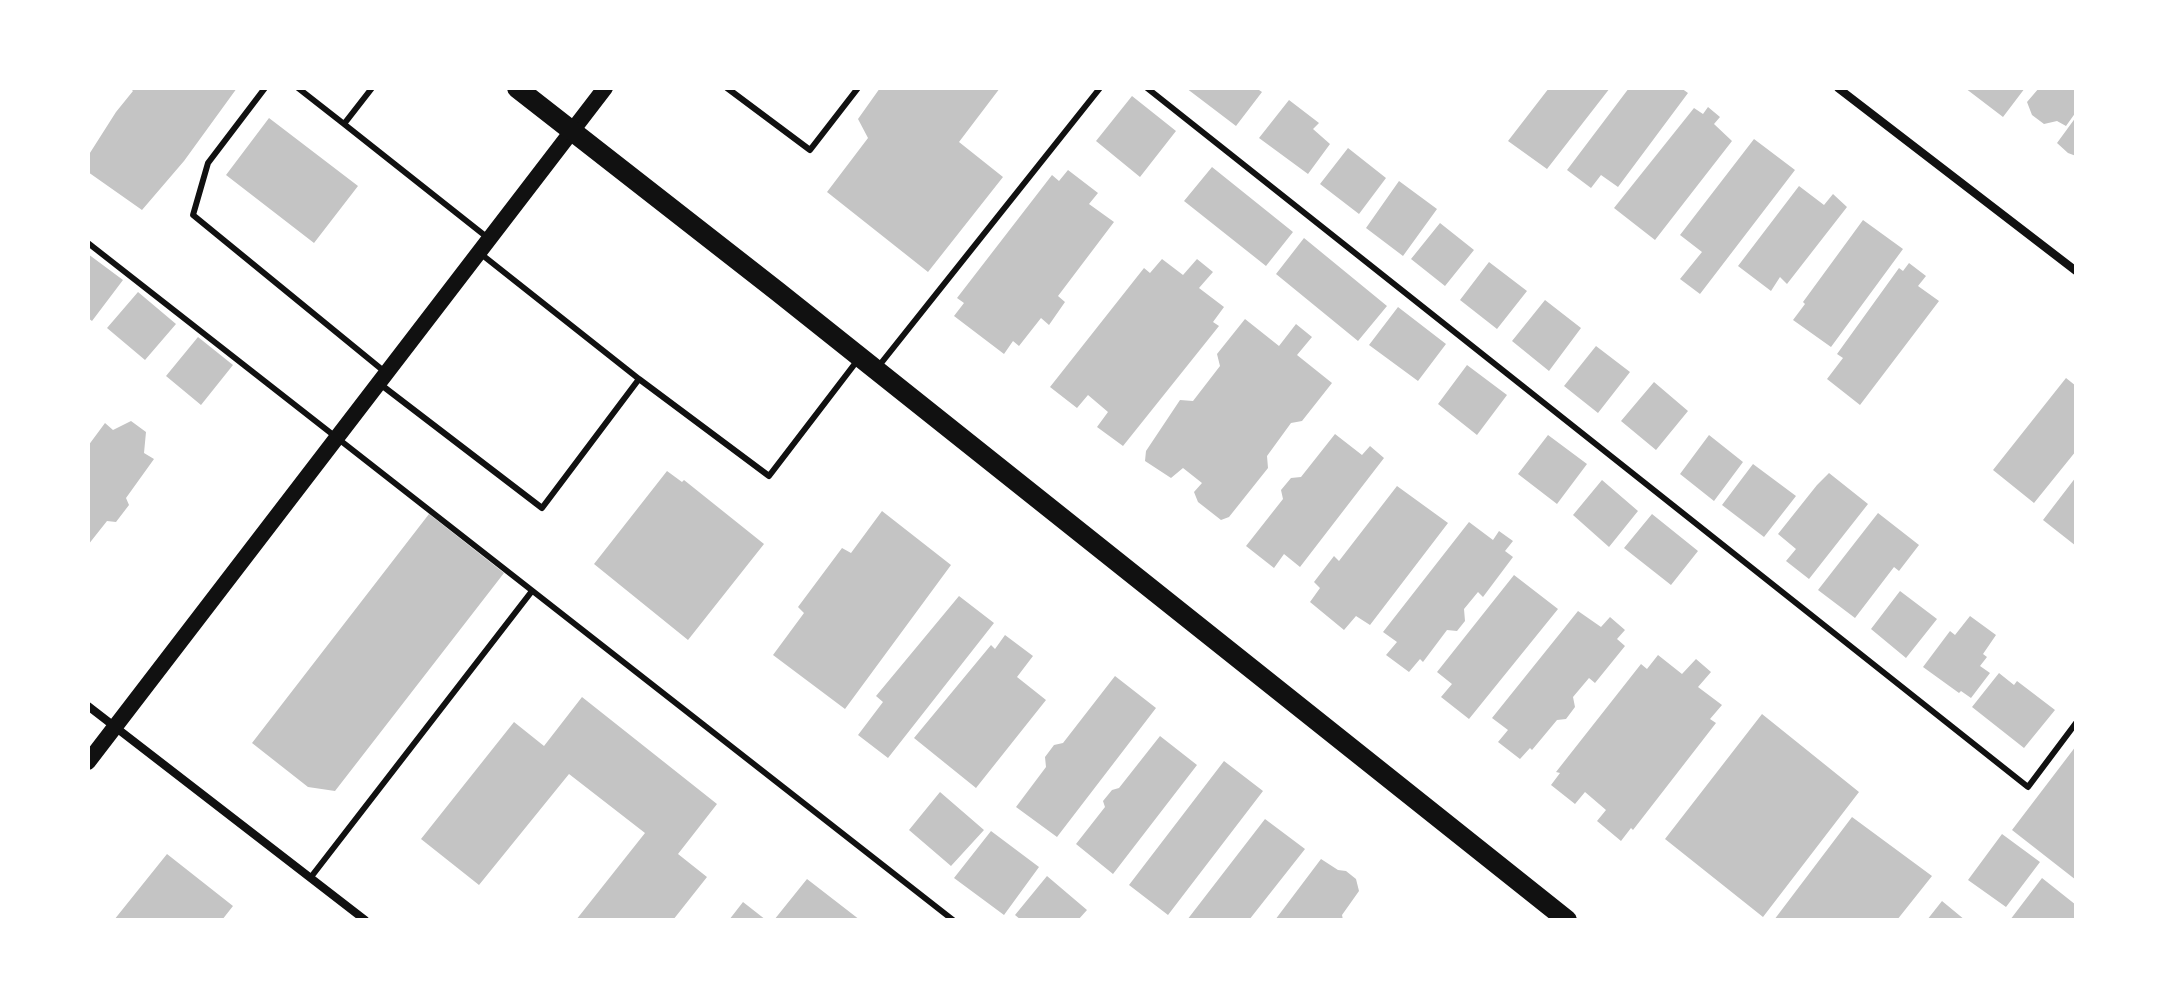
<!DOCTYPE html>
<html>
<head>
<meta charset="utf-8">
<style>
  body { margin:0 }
  #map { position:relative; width:2164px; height:1008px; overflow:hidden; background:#fff; font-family:Jost,sans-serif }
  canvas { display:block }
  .frame { position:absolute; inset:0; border:90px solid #fff; pointer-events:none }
</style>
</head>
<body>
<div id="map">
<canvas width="2164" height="1008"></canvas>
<div class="frame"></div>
</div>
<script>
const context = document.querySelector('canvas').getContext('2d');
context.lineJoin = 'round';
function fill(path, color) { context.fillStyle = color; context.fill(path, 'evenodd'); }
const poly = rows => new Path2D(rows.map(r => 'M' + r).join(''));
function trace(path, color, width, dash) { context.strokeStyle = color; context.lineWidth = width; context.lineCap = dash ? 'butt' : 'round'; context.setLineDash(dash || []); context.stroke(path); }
fill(poly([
  [130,88,237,88,184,161,142,210,88,172,88,156,116,112,133,91],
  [880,88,1000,88,959,142,1003,177,928,272,827,192,868,138,858,119],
  [1186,88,1256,88,1262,92,1236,126],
  [1549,88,1610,88,1547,169,1508,141],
  [1629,88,1681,88,1688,93,1618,187,1601,175,1591,188,1567,170],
  [1965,88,2025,88,2003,117],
  [2039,88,2076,88,2076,112,2066,126,2057,121,2044,124,2032,115,2027,102],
  [1132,96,1176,131,1140,177,1096,141],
  [1289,100,1319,123,1313,129,1330,144,1308,174,1259,138],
  [1708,107,1720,117,1714,124,1732,141,1655,240,1614,208,1694,108,1703,114],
  [2076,117,2076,156,2068,153,2057,143],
  [269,118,358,186,314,243,226,175],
  [1754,139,1795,170,1700,294,1680,279,1702,252,1680,235],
  [1348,148,1386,178,1359,214,1320,184],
  [1212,167,1293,232,1266,266,1184,201],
  [1068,170,1098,193,1089,204,1114,222,1058,296,1065,302,1049,325,1041,318,1019,346,1013,341,1004,354,954,316,964,303,957,298,1052,175,1059,181],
  [1399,181,1437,209,1403,256,1366,228],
  [1799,186,1824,205,1833,194,1847,207,1787,284,1780,277,1771,291,1738,266],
  [1863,220,1903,249,1831,347,1793,320,1805,304,1803,302],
  [1440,223,1474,250,1445,286,1411,259],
  [1304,238,1387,306,1358,341,1276,274],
  [88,254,123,280,92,321,88,318],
  [1162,259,1183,275,1197,259,1213,272,1199,288,1224,307,1213,322,1219,326,1123,446,1097,427,1108,412,1088,395,1077,408,1050,387,1144,268,1150,273],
  [1489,262,1527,291,1497,329,1460,300],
  [1909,263,1926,276,1918,286,1939,301,1860,405,1827,379,1843,358,1837,354,1899,268,1903,271],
  [138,292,176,324,145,360,107,328],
  [1545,300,1581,328,1549,371,1512,341],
  [1398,307,1446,344,1418,381,1369,345],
  [1245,319,1279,346,1296,324,1312,337,1297,355,1332,383,1302,421,1291,423,1267,456,1268,468,1229,517,1221,520,1198,502,1194,492,1202,483,1183,468,1171,478,1145,461,1146,451,1180,400,1193,401,1220,366,1217,354],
  [198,337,233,365,201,405,166,376],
  [1596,346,1630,372,1598,413,1564,386],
  [1467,365,1507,395,1477,435,1438,404],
  [2066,378,2076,386,2076,451,2034,503,1993,470],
  [1654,382,1688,411,1656,450,1621,421],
  [131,421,146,432,144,453,154,459,126,498,129,505,116,522,107,521,88,545,88,446,105,423,113,430],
  [1335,434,1362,455,1370,446,1384,458,1300,567,1284,554,1274,568,1246,546,1283,499,1281,490,1291,478,1301,477],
  [1548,435,1587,464,1557,504,1518,474],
  [1709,435,1743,462,1714,501,1680,474],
  [1753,464,1796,496,1764,537,1722,505],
  [667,471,682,482,684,480,764,544,688,640,594,564],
  [1829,473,1868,504,1809,579,1786,561,1796,549,1778,534,1817,485],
  [2076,477,2076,546,2043,520],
  [1602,480,1638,511,1609,547,1573,515],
  [1397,486,1448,523,1370,625,1356,616,1344,630,1310,602,1320,588,1314,582,1334,556,1339,561],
  [882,511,951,565,845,709,773,655,804,613,798,607,842,548,851,553],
  [1878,513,1919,545,1899,571,1894,567,1855,618,1818,590],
  [429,514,504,573,335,791,308,787,252,743],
  [1652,514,1698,551,1671,585,1624,548],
  [1469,522,1493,540,1499,531,1513,541,1505,551,1513,557,1483,597,1478,592,1464,609,1465,621,1457,631,1447,630,1423,662,1420,659,1409,672,1386,655,1397,642,1383,632],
  [1514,575,1558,609,1469,719,1441,697,1452,684,1437,672],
  [1900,591,1937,619,1906,658,1871,629],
  [959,596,994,623,888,758,858,735,883,702,876,696],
  [1578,611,1601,627,1610,617,1625,630,1617,639,1625,646,1595,683,1589,678,1573,697,1575,707,1566,719,1557,720,1532,750,1530,748,1520,759,1498,742,1508,730,1492,718],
  [1970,616,1996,635,1983,654,1987,657,1980,666,1990,673,1971,698,1961,691,1959,693,1923,667,1950,631,1955,635],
  [1005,635,1033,656,1017,677,1046,700,976,788,914,738,991,645,995,649],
  [1658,655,1682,674,1696,659,1711,672,1698,687,1722,705,1710,719,1716,723,1633,830,1631,828,1621,841,1597,821,1606,810,1585,792,1575,804,1551,785,1560,773,1556,772,1641,664,1647,669],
  [1999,673,2014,685,2017,681,2055,710,2024,748,1972,707],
  [1115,676,1156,708,1057,837,1016,807,1046,767,1045,757,1054,745,1063,743],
  [582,697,717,804,678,854,707,877,673,920,576,920,645,833,569,774,479,885,421,839,514,722,544,746],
  [1762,714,1859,792,1763,917,1665,839],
  [1160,736,1197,765,1113,874,1076,844,1105,807,1103,801,1112,790,1119,788],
  [2076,746,2076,880,2012,830],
  [1224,761,1263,791,1168,915,1129,885],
  [940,792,984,830,951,866,909,830],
  [1852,817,1932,876,1897,920,1774,920],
  [1265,819,1305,849,1249,920,1187,920],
  [991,831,1039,867,1004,915,954,878],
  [2002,834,2040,862,2006,907,1968,880],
  [167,854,233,906,222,920,114,920],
  [1321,859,1338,870,1346,871,1356,879,1359,891,1342,915,1343,920,1275,920],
  [1047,876,1087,910,1078,920,1021,920,1015,915],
  [2042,878,2076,905,2076,920,2010,920],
  [807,879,860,920,774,920],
  [1942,901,1965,920,1927,920],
  [743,902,766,920,729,920]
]), '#c4c4c4');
trace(poly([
  [265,88,208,163,193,215,385,372],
  [298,88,344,124,372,88],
  [727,88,810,150,858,88],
  [1147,88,2028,787,2076,723],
  [344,124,488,238],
  [88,243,953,920],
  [481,254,639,379,769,476,857,361],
  [878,367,1100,88],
  [380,384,542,508,639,379],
  [311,877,532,591]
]), '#111', 6);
trace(poly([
  [1838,88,2076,271],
  [88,706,365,920]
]), '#111', 8);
trace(poly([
  [88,762,605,88]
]), '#111', 16);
trace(poly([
  [517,88,777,291,1567,920]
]), '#111', 20);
</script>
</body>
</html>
